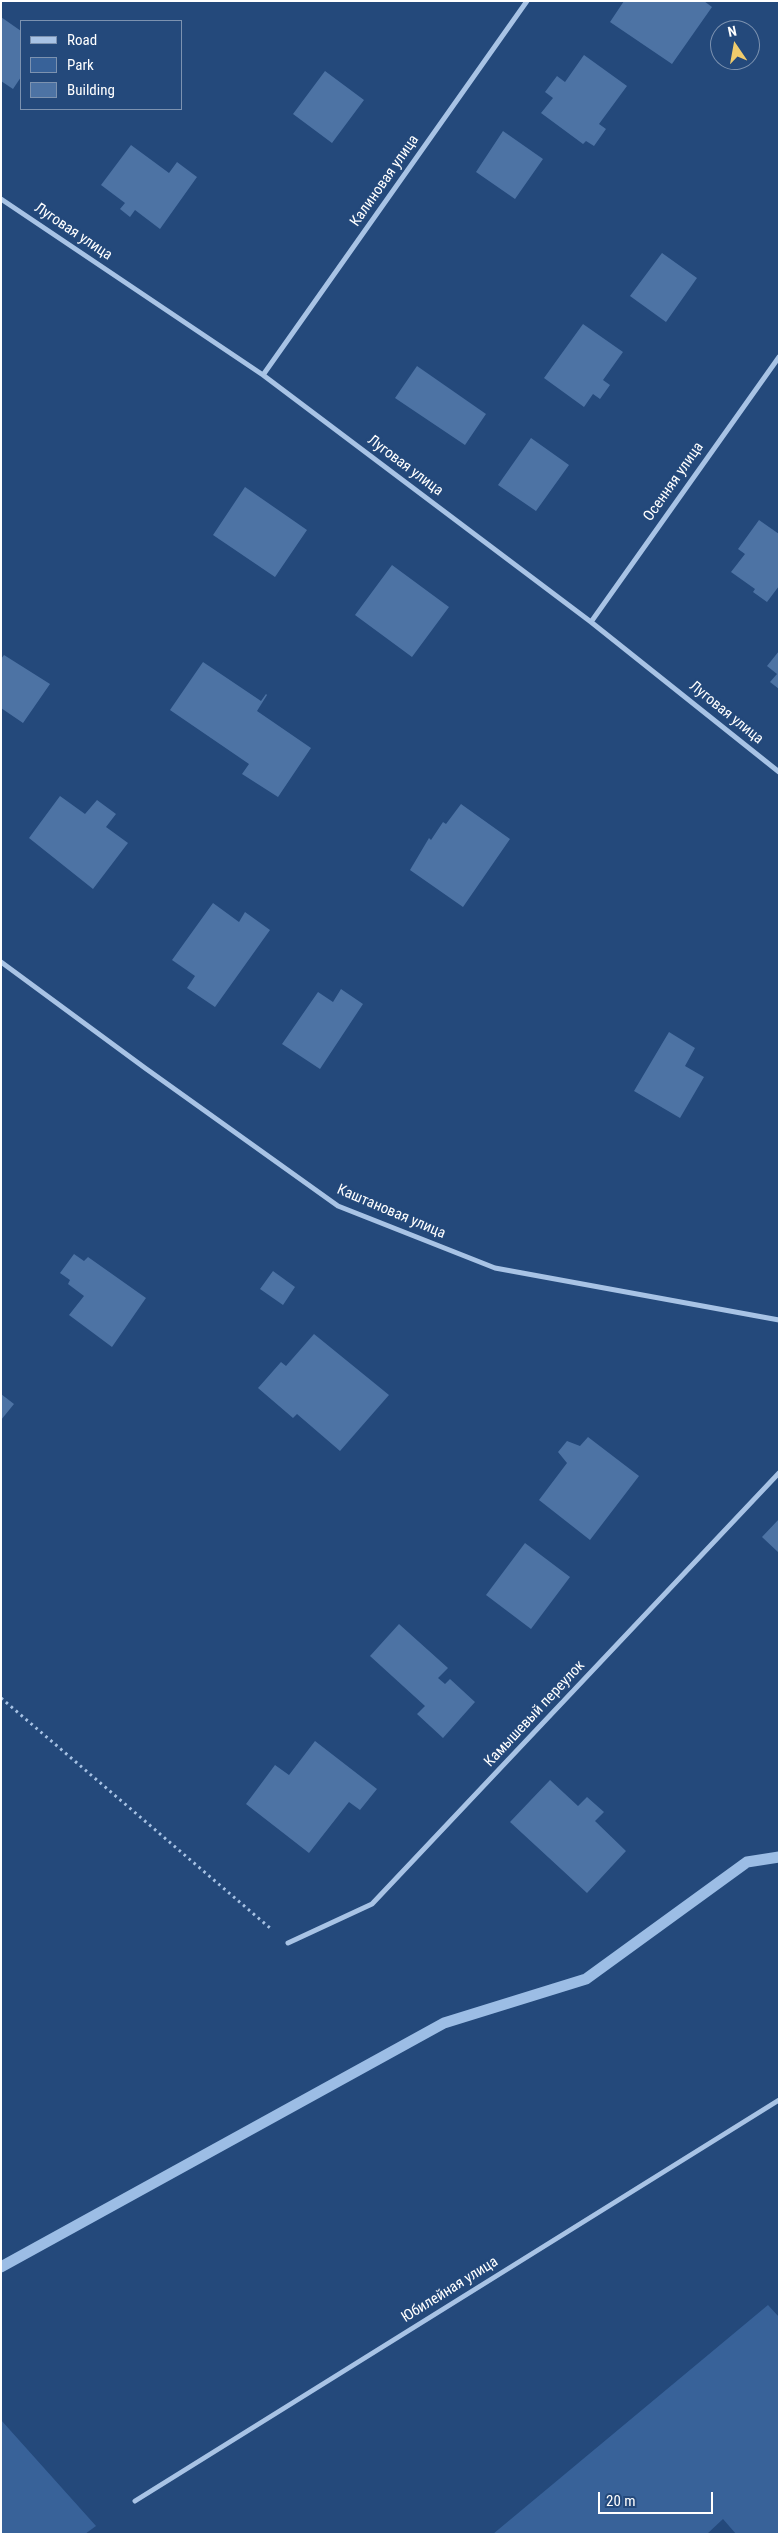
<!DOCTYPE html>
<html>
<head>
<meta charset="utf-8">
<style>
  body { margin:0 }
  #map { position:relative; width:780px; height:2535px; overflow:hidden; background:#24497b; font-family:"Roboto Condensed",sans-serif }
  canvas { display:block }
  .frame { position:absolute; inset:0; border:2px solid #fff; pointer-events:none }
  .legend { position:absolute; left:20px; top:20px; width:162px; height:90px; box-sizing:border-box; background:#24497b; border:1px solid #7c92b0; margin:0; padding:6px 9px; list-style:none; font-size:15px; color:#fff }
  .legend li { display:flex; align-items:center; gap:10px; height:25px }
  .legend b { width:25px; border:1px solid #7c92b0 }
  .north { position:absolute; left:710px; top:20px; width:50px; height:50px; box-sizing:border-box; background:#24497b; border:1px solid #7c92b0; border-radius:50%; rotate:348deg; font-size:14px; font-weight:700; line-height:20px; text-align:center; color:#fff }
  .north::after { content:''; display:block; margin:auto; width:18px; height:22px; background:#efcb6c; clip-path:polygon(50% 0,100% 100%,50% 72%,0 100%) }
  .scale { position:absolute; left:598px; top:2492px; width:115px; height:22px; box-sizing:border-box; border:2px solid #fff; border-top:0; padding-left:6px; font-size:15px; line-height:18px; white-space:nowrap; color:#fff; -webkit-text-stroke:4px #24497b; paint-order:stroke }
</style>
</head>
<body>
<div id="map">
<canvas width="780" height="2535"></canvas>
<div class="frame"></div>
<ul class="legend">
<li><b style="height:6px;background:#a8c3e5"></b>Road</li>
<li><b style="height:14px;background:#386299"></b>Park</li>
<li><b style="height:14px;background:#4d73a4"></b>Building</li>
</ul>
<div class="north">N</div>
<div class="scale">20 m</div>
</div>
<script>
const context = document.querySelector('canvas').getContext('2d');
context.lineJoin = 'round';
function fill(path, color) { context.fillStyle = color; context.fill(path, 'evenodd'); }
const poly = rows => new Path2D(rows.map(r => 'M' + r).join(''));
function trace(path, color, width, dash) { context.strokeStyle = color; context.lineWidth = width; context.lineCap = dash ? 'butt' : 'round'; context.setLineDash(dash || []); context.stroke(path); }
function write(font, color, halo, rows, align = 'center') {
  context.font = font + ' "Roboto Condensed",sans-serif'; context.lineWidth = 5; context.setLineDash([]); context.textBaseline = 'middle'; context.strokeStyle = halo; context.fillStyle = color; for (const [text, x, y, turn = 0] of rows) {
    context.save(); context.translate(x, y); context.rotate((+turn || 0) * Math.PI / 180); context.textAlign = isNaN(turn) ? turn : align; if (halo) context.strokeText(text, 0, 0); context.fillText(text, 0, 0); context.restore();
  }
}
fill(poly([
  [768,2305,779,2317,779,2534,736,2534,723,2519,707,2534,493,2534],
  [1,2420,96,2526,85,2534,1,2534]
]), '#386299');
trace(poly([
  [1,2267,444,2023,586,1979,747,1862,779,1857]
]), '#9cbde5', 11);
fill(poly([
  [624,1,704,1,712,7,672,64,610,22],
  [1,17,21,31,21,77,13,89,1,81],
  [584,55,627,86,599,124,606,129,594,146,586,141,583,144,541,113,553,98,545,92,557,76,565,82],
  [325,71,364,100,332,143,293,114],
  [503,131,543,159,515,199,476,172],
  [131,145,169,173,177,162,197,177,160,229,135,210,130,217,120,209,125,203,101,185],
  [662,253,697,278,666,322,630,296],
  [583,324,623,352,603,380,610,385,600,399,593,394,584,407,544,378],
  [417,366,486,414,465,445,395,398],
  [531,438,569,465,536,511,498,485],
  [245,487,307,530,275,577,213,535],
  [759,520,779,534,779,586,767,602,753,592,755,589,731,572,745,554,738,549],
  [392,565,449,607,412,657,355,615],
  [779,651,779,689,770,682,777,674,767,666],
  [4,655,50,684,23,723,1,708,1,659],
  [203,662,261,701,266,694,267,695,257,711,311,748,278,797,242,774,249,764,170,710],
  [60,796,85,814,97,800,116,814,106,827,128,843,93,889,29,838],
  [461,804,510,839,463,907,410,870,429,838,431,840,443,822,446,824],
  [213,903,239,922,245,912,270,930,215,1007,187,988,195,976,172,960],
  [341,989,363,1004,320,1069,282,1044,318,992,333,1002],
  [669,1032,695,1048,685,1066,704,1077,680,1118,634,1091],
  [74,1254,84,1261,88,1257,146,1298,112,1347,69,1315,84,1296,68,1284,70,1280,60,1273],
  [273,1271,295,1287,283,1305,260,1289],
  [314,1334,389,1395,340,1451,297,1414,293,1418,258,1388,281,1362,286,1366],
  [1,1394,14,1404,1,1420],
  [588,1437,639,1476,590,1540,539,1500,567,1463,558,1452,567,1441,580,1446],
  [779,1519,779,1553,762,1537],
  [525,1543,570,1577,531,1629,486,1595],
  [399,1624,448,1668,438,1678,445,1684,450,1679,475,1702,443,1738,417,1714,425,1706,370,1656],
  [315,1741,377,1789,360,1810,349,1802,309,1853,246,1804,275,1765,289,1775],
  [550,1780,578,1806,587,1797,604,1812,595,1821,626,1851,587,1893,510,1822]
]), '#4d73a4');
trace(poly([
  [1,1698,270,1928]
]), '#a8c3e5', 3, [2.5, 4]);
trace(poly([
  [1,199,263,375,591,622,779,772],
  [263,375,527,1],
  [591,622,779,357],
  [1,962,145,1068,338,1206,495,1268,779,1320],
  [288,1943,372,1904,779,1473],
  [135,2501,779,2100]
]), '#a8c3e5', 5);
write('15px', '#fff', '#24497b', [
  ["Калиновая улица",385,181,-55],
  ["Луговая улица",73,232,34],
  ["Луговая улица",405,466,37],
  ["Осенняя улица",674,482,-55],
  ["Луговая улица",726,713,39],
  ["Каштановая улица",391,1212,23],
  ["Камышевый переулок",535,1714,-47],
  ["Юбилейная улица",450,2290,-32]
]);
</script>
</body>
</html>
